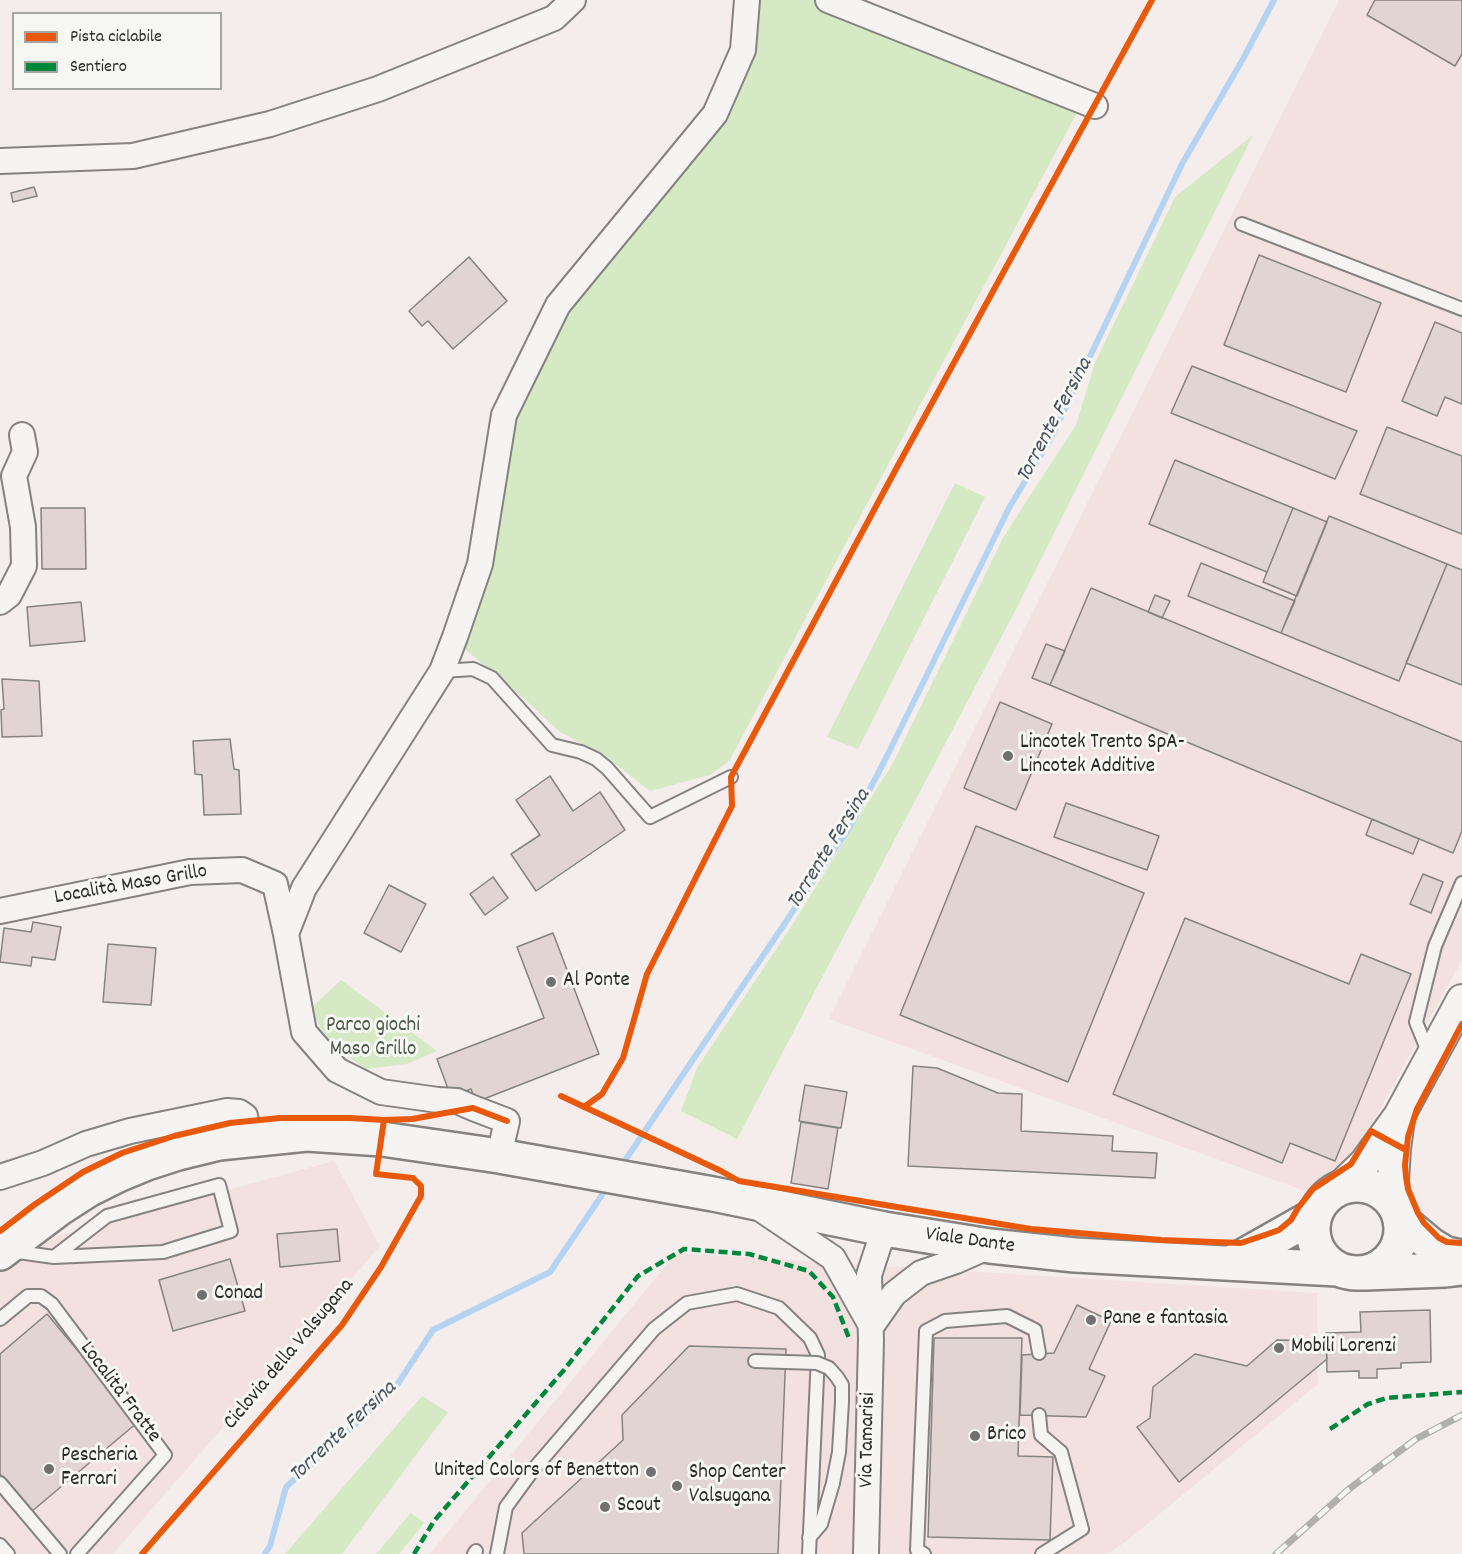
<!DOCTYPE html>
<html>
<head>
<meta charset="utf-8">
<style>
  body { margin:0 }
  #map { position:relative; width:1462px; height:1554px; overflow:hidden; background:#f4edec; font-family:Dekko,sans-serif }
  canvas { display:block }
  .legend { position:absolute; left:12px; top:12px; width:210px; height:78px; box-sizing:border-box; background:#f6f6f2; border:2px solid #a5a5a2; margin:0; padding:8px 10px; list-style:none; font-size:18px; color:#2b2b2b }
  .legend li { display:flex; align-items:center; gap:12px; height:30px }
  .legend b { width:30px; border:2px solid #a5a5a2 }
</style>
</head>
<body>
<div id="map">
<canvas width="1462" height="1554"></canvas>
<ul class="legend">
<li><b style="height:8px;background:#e8590c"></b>Pista ciclabile</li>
<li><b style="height:8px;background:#00873e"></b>Sentiero</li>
</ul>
</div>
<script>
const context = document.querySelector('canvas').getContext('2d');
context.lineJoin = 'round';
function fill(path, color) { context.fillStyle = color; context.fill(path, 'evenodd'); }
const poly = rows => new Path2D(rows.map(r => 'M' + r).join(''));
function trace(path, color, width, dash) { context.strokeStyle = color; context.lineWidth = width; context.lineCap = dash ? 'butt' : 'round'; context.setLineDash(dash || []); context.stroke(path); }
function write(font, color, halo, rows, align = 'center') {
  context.font = font + ' Dekko,sans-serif'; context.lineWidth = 6; context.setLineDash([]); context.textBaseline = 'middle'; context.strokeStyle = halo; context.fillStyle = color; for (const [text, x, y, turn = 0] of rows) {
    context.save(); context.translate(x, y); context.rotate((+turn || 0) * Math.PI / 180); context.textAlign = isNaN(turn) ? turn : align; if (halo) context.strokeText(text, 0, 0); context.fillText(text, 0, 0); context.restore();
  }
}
fill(poly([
  [1339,0,1462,0,1462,960,1358,1149,1305,1191,829,1019],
  [334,1161,380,1246,113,1554,0,1554,0,1272,36,1242],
  [676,1253,1317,1293,1318,1384,1124,1543,1107,1554,430,1554]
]), '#f3e1df');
fill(poly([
  [751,0,819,0,1080,107,729,761,710,775,650,791,608,758,560,732,512,688,461,646,509,418,563,309,696,144],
  [1253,135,1014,613,737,1139,681,1111,697,1068,791,927,894,761,1004,536,1076,425,1095,363,1175,197],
  [955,483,985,497,858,749,827,737],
  [341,980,437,1051,407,1064,365,1069,326,1039,311,1008],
  [422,1396,448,1412,342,1554,285,1554],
  [411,1513,424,1523,399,1554,376,1554]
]), '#d4e9c4');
trace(poly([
  [620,1168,851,825,885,760,1009,508,1051,438,1182,164,1243,59,1274,0],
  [265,1554,270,1546,286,1487,395,1388,433,1330,550,1272,608,1186]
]), '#b5d4f3', 6);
const building = poly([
  [1375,0,1462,0,1462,54,1455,66,1367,15,1375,0],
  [34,187,37,196,13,202,11,193,34,187],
  [1259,255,1381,303,1346,392,1224,345,1259,255],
  [469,257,507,301,453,349,428,321,422,326,409,311,469,257],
  [1435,322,1462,333,1462,404,1445,397,1437,416,1402,401,1435,322],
  [1192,366,1357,431,1335,479,1171,413,1192,366],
  [1387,427,1462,456,1462,534,1360,494,1387,427],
  [1175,460,1293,508,1267,572,1149,524,1175,460],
  [41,508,85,508,86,569,42,569,41,508],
  [1293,508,1327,522,1297,596,1263,582,1293,508],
  [1329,516,1447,564,1399,681,1281,633,1329,516],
  [1201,563,1295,601,1281,633,1188,596,1201,563],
  [1447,564,1462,570,1462,685,1406,663,1447,564],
  [1091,588,1462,742,1462,831,1453,853,1050,685,1091,588],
  [1155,595,1170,601,1162,618,1148,612,1155,595],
  [81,602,85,641,30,646,27,607,81,602],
  [1046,644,1065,651,1050,685,1032,678,1046,644],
  [2,679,39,681,42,736,2,737,1,710,4,709,2,679],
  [1000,702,1052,724,1016,810,964,788,1000,702],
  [230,739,234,769,239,770,241,814,204,815,202,775,195,774,193,741,230,739],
  [550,776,573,811,600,792,625,830,536,891,511,854,540,835,516,800,550,776],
  [1066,803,1159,836,1147,870,1054,837,1066,803],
  [1372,819,1419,839,1413,854,1366,835,1372,819],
  [976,826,1144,893,1068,1082,900,1015,976,826],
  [1423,874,1443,882,1431,913,1410,904,1423,874],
  [493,877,508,898,485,915,470,894,493,877],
  [389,885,426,904,401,952,364,933,389,885],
  [1185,918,1349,984,1361,954,1411,974,1335,1161,1290,1143,1282,1163,1113,1094,1185,918],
  [33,922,61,927,55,960,32,957,31,966,0,962,4,928,31,932,33,922],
  [553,933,599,1054,476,1102,471,1089,451,1097,437,1059,544,1018,517,947,553,933],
  [108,944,156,948,151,1005,103,1002,108,944],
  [913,1066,937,1068,998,1093,1022,1094,1021,1131,1113,1136,1112,1151,1157,1153,1155,1178,908,1166,913,1066],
  [805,1085,847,1092,841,1128,799,1121,805,1085],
  [801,1122,838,1128,828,1189,791,1183,801,1122],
  [337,1229,340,1261,280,1267,277,1234,337,1229],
  [230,1259,245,1311,173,1331,159,1280,230,1259],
  [1077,1305,1111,1321,1089,1369,1105,1376,1086,1417,1020,1415,1022,1355,1054,1353,1077,1305],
  [1430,1310,1431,1362,1401,1363,1401,1368,1377,1369,1377,1378,1359,1378,1359,1371,1327,1372,1326,1333,1361,1332,1360,1312,1430,1310],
  [47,1314,138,1422,31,1512,0,1474,0,1354,47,1314],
  [934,1338,1022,1338,1018,1456,1053,1457,1050,1540,928,1537,934,1338],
  [1277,1340,1326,1341,1327,1359,1179,1482,1137,1427,1150,1418,1153,1387,1195,1354,1247,1366,1277,1340],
  [689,1346,786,1349,778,1554,524,1554,522,1533,623,1440,622,1415,689,1346]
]);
fill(building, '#e2d4d3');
trace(building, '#858282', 1.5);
const service = poly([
  [1242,224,1462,309],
  [442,671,473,669,492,678,552,745,581,752,596,759,607,768,650,817,731,777],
  [1429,1054,1416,1022,1435,946,1462,883],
  [11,1251,54,1257,163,1252,231,1231,219,1185,107,1216,54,1257],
  [0,1319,28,1296,41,1296,52,1304,165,1455,77,1554],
  [755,1361,786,1362],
  [1039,1415,1041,1435,1061,1452,1082,1529,1042,1554],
  [0,1483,60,1554],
  [809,1538,821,1524,833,1483],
  [0,1545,8,1554],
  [474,1554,476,1551],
  [497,1554,506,1507,533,1470,654,1329,687,1303,737,1294,779,1308,810,1338,818,1355,809,1554],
  [924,1554,917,1550,926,1331,945,1321,1007,1316,1035,1330,1039,1353]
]);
const minor = poly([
  [828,0,1095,106],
  [0,161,133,156,270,124,378,89,554,18,573,0],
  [0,602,9,595,24,566,23,527,14,476,25,452,22,435],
  [0,911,190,872,242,870,275,884,286,934,304,1032,337,1070,381,1092,438,1100,457,1101,473,1108,507,1121,499,1156],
  [286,934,304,888,442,671,455,637,480,564,504,415,558,305,715,114,743,50,747,0],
  [0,1177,43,1163,86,1144,130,1131,227,1111,239,1112,245,1116,250,1139],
  [759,1208,833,1258,869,1322],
  [871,1327,894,1294,921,1273,956,1261,990,1246],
  [866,1554,871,1339,869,1275,884,1229]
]);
const tertiary = poly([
  [1339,1188,1365,1163,1399,1116,1462,1000],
  [1396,1208,1393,1181,1395,1149,1399,1119]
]);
const secondary = poly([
  '1313 1229a44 44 0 1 1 88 0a44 44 0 1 1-88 0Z',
  [1401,1220,1431,1245,1446,1254,1462,1257],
  [0,1253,60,1208,88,1190,118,1175,147,1163,178,1153,219,1143,307,1134,382,1139,499,1156,713,1194,884,1229,990,1246,1075,1255,1337,1269],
  [1231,1263,1314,1216],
  [1365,1273,1445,1270,1462,1268]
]);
trace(service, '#858282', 16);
trace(minor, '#858282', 28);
trace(tertiary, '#858282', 34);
trace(secondary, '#858282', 38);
trace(service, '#f5f4f2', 12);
trace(minor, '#f5f4f2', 24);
trace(tertiary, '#f5f4f2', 30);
trace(secondary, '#f5f4f2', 33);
const rail = poly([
  [1276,1554,1349,1489,1416,1439,1462,1415]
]);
trace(rail, '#b0afae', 7);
trace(rail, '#f6f6f2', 4.5, [14]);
const serviceBridge = poly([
  [786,1362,817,1363,829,1368,837,1377,842,1385,842,1402,839,1452,833,1483]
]);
trace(serviceBridge, '#858282', 16, []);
trace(serviceBridge, '#f5f4f2', 12);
trace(poly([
  [1330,1429,1368,1404,1387,1398,1462,1392],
  [414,1554,434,1521,564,1370,638,1276,684,1249,749,1254,809,1271,833,1297,849,1338]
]), '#00873e', 4.5, [9, 4.5]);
trace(poly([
  [1462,1024,1417,1109,1408,1137,1405,1165,1406,1177,1408,1189,1418,1213,1424,1223,1439,1238,1447,1242,1462,1243],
  [561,1096,721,1171,739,1181,1031,1229,1161,1240,1241,1243,1265,1235,1279,1230,1291,1220,1298,1208,1313,1189,1351,1164,1371,1131,1406,1150],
  [584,1107,602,1094,623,1058,647,974,732,806,731,777,896,469,1152,0],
  [0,1231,34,1205,83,1172,122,1153,174,1136,230,1123,280,1118,350,1118,384,1120,412,1119,473,1108,507,1121],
  [142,1554,342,1325,381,1267,421,1196,421,1186,413,1178,376,1174,384,1120]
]), '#e8590c', 6);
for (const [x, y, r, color] of [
  [1008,756,6,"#716f6f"],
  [551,982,6,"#716f6f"],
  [202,1295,6,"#716f6f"],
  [1091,1320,6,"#716f6f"],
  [1279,1348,6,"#716f6f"],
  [975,1436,6,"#716f6f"],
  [49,1469,6,"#716f6f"],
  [651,1472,6,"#716f6f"],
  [677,1486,6,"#716f6f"],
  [605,1507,6,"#716f6f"]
]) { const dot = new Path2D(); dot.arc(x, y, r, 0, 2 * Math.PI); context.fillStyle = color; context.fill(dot); trace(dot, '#f6f6f2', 2); }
write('21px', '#2b2b2b', '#f6f6f2', [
  ["Lincotek Trento SpA-",1020,744],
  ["Lincotek Additive",1020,768],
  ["Al Ponte",563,982],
  ["Conad",214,1295],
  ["Pane e fantasia",1103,1320],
  ["Mobili Lorenzi",1291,1348],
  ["Brico",987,1436],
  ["Pescheria",61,1457],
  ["Ferrari",61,1481],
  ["United Colors of Benetton",639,1472,"right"],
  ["Shop Center",689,1474],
  ["Valsugana",689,1498],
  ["Scout",617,1507]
], 'left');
write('21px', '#2b2b2b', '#f6f6f2', [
  ["Località Maso Grillo",131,886,-10],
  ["Viale Dante",970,1242,8],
  ["Ciclovia della Valsugana",290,1355,-50],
  ["Località Fratte",119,1393,53],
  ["Via Tamarisi",869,1440,-89]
]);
write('21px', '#4e5a49', '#f6f6f2', [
  ["Parco giochi",373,1027],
  ["Maso Grillo",373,1051]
]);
write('italic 22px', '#47535e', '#f6f6f2', [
  ["Torrente Fersina",1056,421,-62],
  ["Torrente Fersina",830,850,-58],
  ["Torrente Fersina",344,1433,-43]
]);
</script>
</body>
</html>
